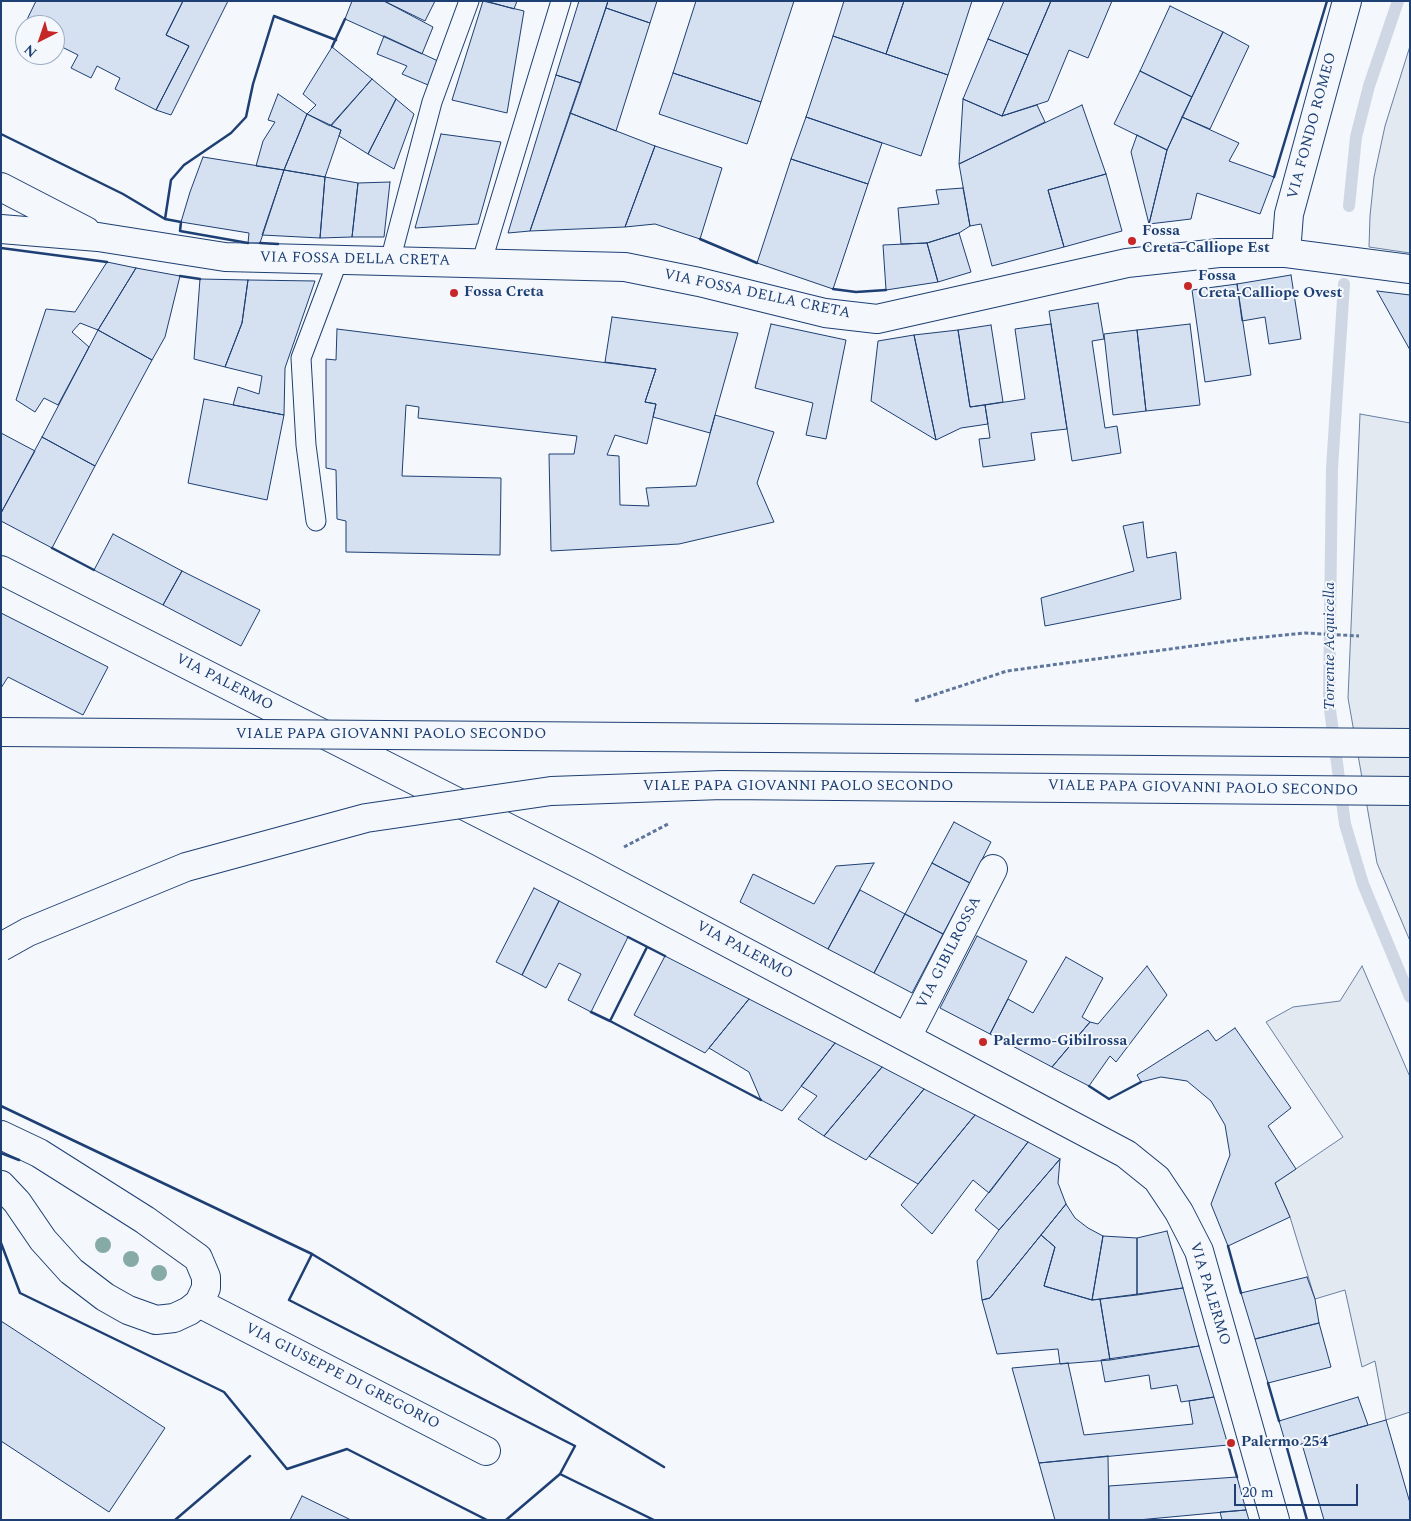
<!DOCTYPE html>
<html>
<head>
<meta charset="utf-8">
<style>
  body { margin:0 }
  #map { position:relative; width:1411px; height:1521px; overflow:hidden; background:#f4f7fb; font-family:Spectral,serif }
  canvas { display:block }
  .frame { position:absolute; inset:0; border:2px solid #1d3f73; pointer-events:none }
  .north { position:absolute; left:15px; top:15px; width:50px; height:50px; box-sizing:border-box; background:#f4f7fb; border:1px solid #9eadc5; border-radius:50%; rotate:221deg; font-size:14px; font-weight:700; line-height:20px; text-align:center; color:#1d3f73 }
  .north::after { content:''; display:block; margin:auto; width:18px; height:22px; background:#c62828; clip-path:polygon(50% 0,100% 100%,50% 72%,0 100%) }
  .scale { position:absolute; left:1234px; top:1484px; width:124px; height:22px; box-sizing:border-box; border:2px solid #1d3f73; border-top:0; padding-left:6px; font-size:15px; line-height:18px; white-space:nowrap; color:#1d3f73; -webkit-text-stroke:4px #f4f7fb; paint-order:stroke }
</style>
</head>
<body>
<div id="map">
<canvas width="1411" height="1521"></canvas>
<div class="frame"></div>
<div class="north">N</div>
<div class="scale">20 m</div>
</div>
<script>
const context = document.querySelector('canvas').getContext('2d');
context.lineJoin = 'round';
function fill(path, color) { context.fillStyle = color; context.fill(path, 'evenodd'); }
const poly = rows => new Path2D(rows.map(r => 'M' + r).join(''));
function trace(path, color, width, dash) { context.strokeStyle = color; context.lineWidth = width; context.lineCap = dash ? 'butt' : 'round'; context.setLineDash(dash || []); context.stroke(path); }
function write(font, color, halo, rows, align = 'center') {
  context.font = font + ' Spectral,serif'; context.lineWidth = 4; context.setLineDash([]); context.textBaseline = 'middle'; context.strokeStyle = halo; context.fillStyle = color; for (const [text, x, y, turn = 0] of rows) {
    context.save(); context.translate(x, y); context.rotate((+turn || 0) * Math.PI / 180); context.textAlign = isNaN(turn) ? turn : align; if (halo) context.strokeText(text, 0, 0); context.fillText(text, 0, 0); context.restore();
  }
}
const green = poly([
  [1410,46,1410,253,1369,247,1370,216,1374,177,1385,126,1410,46],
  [1360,414,1410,423,1410,941,1377,863,1348,698,1360,414],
  [1362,966,1410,1077,1410,1412,1386,1420,1375,1361,1362,1367,1345,1290,1315,1299,1290,1217,1275,1183,1343,1137,1266,1022,1293,1007,1340,1001,1362,966]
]);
fill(green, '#e3e9f0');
trace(green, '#687fa3', 1);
trace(poly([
  [1349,206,1356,137,1369,86,1398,1],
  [1344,284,1332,468,1329,702,1345,824,1363,884,1410,997]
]), '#cfd7e4', 12);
const building = poly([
  [36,1,183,1,166,35,189,46,156,110,115,89,120,78,97,66,91,78,71,68,78,55,56,44,55,46,55,25,25,25,25,44,17,40,36,1],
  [183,1,228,1,171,115,156,110,189,46,166,35,183,1],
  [352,1,384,1,433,27,422,54,345,19,352,1],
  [384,1,435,1,425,21,384,1],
  [483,1,524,11,507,113,452,100,483,1],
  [486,1,517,1,514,9,486,1],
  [579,1,608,1,581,83,556,75,579,1],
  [608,1,657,1,650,23,606,8,608,1],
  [696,1,794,1,761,102,673,73,696,1],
  [844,1,904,1,886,54,833,36,844,1],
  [904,1,972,1,948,75,886,54,904,1],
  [1004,1,1051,1,1028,55,988,39,1004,1],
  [1051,1,1112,1,1088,58,1069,50,1048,101,1002,116,1051,1],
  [1170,6,1223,32,1192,97,1140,71,1170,6],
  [606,8,650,23,616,131,570,113,606,8],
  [1223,32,1249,46,1210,129,1182,117,1223,32],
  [384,36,438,61,428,85,402,74,407,66,377,54,384,36],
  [833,36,948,75,921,156,806,117,833,36],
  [988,39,1028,55,1002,116,963,99,988,39],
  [332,47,372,79,330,126,307,114,316,105,303,94,332,47],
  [1140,71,1192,97,1167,150,1114,124,1140,71],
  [673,73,761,102,747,144,659,114,673,73],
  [556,75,581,83,530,231,508,233,556,75],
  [372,79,396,99,368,154,339,136,341,130,331,126,372,79],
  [278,94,307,114,284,170,256,166,263,141,275,122,268,120,278,94],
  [396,99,414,114,394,169,368,154,396,99],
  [963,99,1002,116,1037,105,1045,122,959,164,963,99],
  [1082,105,1106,174,1048,190,1064,247,992,266,981,224,970,226,959,164,1082,105],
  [570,113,655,146,625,227,530,231,570,113],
  [307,114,341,130,325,177,284,170,307,114],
  [806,117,882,143,868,184,791,159,806,117],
  [1182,117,1239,143,1229,161,1274,177,1260,214,1197,193,1191,219,1149,224,1167,150,1182,117],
  [441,134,501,142,478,224,415,228,441,134],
  [1137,135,1167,150,1149,224,1131,152,1137,135],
  [655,146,722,168,700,239,655,224,625,227,655,146],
  [203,157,284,170,260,243,248,243,249,233,181,222,190,192,203,157],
  [791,159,868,184,833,289,757,263,791,159],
  [284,170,325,177,320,238,262,235,284,170],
  [1106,174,1122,231,1064,247,1048,190,1106,174],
  [325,177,358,183,352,237,320,238,325,177],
  [390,182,384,237,352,237,358,183,390,182],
  [963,188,970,226,959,233,927,243,901,244,898,208,939,204,936,190,963,188],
  [959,233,971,272,938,282,927,243,959,233],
  [927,243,938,282,886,290,883,245,927,243],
  [107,262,136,268,98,330,80,323,72,332,89,347,58,405,44,398,35,412,16,400,46,309,75,312,107,262],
  [136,268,180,276,165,337,152,360,98,330,136,268],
  [1291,275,1301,339,1269,344,1265,317,1242,321,1237,284,1291,275],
  [200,279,248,280,242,323,225,367,194,359,200,279],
  [248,280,315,281,285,368,284,415,233,405,238,387,259,394,262,376,225,367,242,323,248,280],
  [1237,284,1251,375,1205,382,1192,290,1237,284],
  [1377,291,1410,295,1410,350,1377,291],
  [1098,303,1104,339,1092,341,1105,428,1117,426,1121,453,1072,461,1049,311,1098,303],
  [612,317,738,333,710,433,653,417,656,404,645,402,656,369,605,362,612,317],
  [771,324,846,340,826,439,806,435,813,403,755,388,771,324],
  [1051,324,1067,429,1031,433,1035,460,983,467,979,439,990,438,985,405,1025,399,1015,329,1051,324],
  [1190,324,1200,405,1146,411,1137,330,1190,324],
  [991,325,1003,402,970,407,958,330,991,325],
  [337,329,656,369,645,402,656,404,647,444,615,435,607,455,619,456,620,505,649,506,646,488,696,486,715,415,774,432,757,483,774,522,679,544,551,551,549,454,574,454,577,436,418,418,419,407,406,405,402,476,501,478,500,555,346,552,346,521,337,519,336,470,326,468,326,359,336,360,337,329],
  [98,330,152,360,95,466,42,437,98,330],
  [958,330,970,407,985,405,988,424,961,428,936,440,914,335,958,330],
  [1137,330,1146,411,1113,415,1104,334,1137,330],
  [914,335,936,440,871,401,878,341,914,335],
  [204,399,284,415,267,500,188,483,204,399],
  [1,433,35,451,1,513,1,433],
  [42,437,95,466,52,548,1,521,1,513,42,437],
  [1143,522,1147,558,1176,552,1181,599,1045,626,1041,598,1134,571,1123,526,1143,522],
  [113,534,182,571,163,605,94,570,113,534],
  [182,571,260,610,241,646,163,605,182,571],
  [1,613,108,667,83,715,8,677,1,688,1,613],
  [954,822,991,842,970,883,932,863,954,822],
  [874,863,828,949,740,902,753,874,814,904,836,866,874,863],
  [932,863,970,883,943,934,905,914,932,863],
  [534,888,559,901,522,975,496,962,534,888],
  [860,890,905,914,874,973,828,949,860,890],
  [559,901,628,937,591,1012,568,1000,581,974,559,963,546,988,522,975,559,901],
  [905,914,943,934,912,993,874,973,905,914],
  [977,936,1027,961,990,1034,940,1008,977,936],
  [665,956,749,999,705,1053,634,1015,665,956],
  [1066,957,1103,978,1082,1017,1090,1022,1052,1067,990,1034,1008,999,1033,1013,1066,957],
  [1147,966,1167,995,1116,1062,1110,1056,1089,1086,1052,1067,1090,1022,1098,1024,1147,966],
  [749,999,835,1043,782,1111,761,1100,749,1072,709,1048,749,999],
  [1235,1028,1291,1108,1268,1126,1296,1169,1275,1183,1290,1217,1228,1246,1211,1204,1230,1155,1225,1125,1211,1101,1187,1081,1161,1077,1141,1082,1137,1075,1208,1030,1216,1041,1235,1028],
  [835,1043,882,1067,824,1136,798,1119,817,1096,801,1086,835,1043],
  [882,1067,924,1089,866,1160,824,1136,882,1067],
  [924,1089,975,1115,918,1184,869,1156,924,1089],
  [975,1115,1028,1142,989,1193,973,1180,932,1234,901,1205,975,1115],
  [1028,1142,1060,1159,999,1230,975,1210,1028,1142],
  [1060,1159,1058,1183,1066,1204,990,1298,982,1300,977,1261,999,1230,1060,1159],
  [1066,1204,1075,1218,1088,1228,1103,1236,1092,1300,1044,1286,1055,1247,1041,1235,1066,1204],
  [1167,1231,1183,1288,1137,1295,1137,1238,1167,1231],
  [1041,1235,1055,1247,1044,1286,1092,1300,1100,1299,1110,1360,1060,1364,1058,1349,997,1354,982,1300,990,1298,1041,1235],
  [1103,1236,1137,1238,1137,1295,1092,1300,1103,1236],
  [1307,1277,1315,1299,1319,1323,1255,1339,1241,1293,1307,1277],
  [1183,1288,1199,1346,1110,1360,1100,1299,1183,1288],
  [1,1321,165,1428,109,1512,1,1441,1,1321],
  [1319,1323,1331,1367,1268,1383,1255,1339,1319,1323],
  [1199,1346,1214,1397,1181,1402,1177,1385,1151,1389,1149,1375,1105,1382,1101,1360,1199,1346],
  [1068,1363,1084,1435,1193,1424,1189,1401,1214,1397,1228,1445,1039,1463,1012,1368,1068,1363],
  [1358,1397,1368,1425,1287,1448,1279,1421,1358,1397],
  [1386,1420,1410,1503,1410,1520,1324,1520,1302,1444,1386,1420],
  [1108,1456,1109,1520,1055,1520,1039,1463,1108,1456],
  [1237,1477,1246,1510,1138,1520,1109,1520,1109,1486,1237,1477],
  [302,1496,351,1520,290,1520,302,1496],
  [1246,1510,1249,1520,1222,1520,1220,1512,1246,1510]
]);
fill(building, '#d5e0f0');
trace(building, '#1d3f73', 1);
const service = poly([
  [390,261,432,102,469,1],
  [481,264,561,1],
  [316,521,306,445,301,358,338,260]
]);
const minor = poly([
  [1286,253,1289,214,1347,1],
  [907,1037,993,869],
  [1,1135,39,1153,145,1220,198,1258,206,1277,206,1288,199,1303,189,1311,174,1318,156,1320,128,1310,105,1297,71,1271,43,1240,17,1202,1,1185],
  [199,1303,486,1451]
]);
const tertiary = poly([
  [1,187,86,231],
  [1,229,98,237,225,257,625,267,699,282,825,313,877,319,1127,263,1219,253,1286,253,1410,269]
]);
const secondary = poly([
  [1,570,585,867,1126,1154,1157,1179,1179,1212,1199,1251,1275,1520]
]);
trace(service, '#1d3f73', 21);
trace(minor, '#1d3f73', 30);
trace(tertiary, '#1d3f73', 30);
trace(secondary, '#1d3f73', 30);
trace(poly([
  [915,701,1007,671,1244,639,1305,633,1359,636],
  [624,847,668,824]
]), '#5e769c', 3, [4, 2.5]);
trace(service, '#f4f7fb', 19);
trace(minor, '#f4f7fb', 28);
trace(tertiary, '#f4f7fb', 28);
trace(secondary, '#f4f7fb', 28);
const primaryBridge = poly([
  [1,732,1410,743],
  [1,947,28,932,186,867,366,818,551,791,722,785,1410,791]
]);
trace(primaryBridge, '#1d3f73', 30, []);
trace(primaryBridge, '#f4f7fb', 28);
trace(poly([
  [332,47,345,19],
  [1,134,123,194,165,219,181,222,180,231,248,243],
  [1274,177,1327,1],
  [165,219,171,180,184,165,231,133,246,117,253,84,274,16,336,40],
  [700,239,757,263],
  [260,243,278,244],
  [1,248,107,262],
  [180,276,200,279],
  [833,289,856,292,886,290],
  [52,548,94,570],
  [628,937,665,956],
  [591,1012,610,1021,647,947],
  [610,1021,761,1100],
  [1089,1086,1109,1099,1141,1082],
  [1,1106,312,1254,664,1467],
  [1,1153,19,1160],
  [1,1243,20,1293,224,1392,287,1469,347,1449,487,1520],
  [1228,1246,1241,1293],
  [312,1254,289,1300,575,1446,560,1474,506,1520],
  [1268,1383,1279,1421],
  [1228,1445,1237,1477],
  [1287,1448,1307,1520],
  [560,1474,654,1520],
  [175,1520,250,1456]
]), '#1d3f73', 2.5);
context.fillStyle = '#86aba6';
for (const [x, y] of [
  [103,1245],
  [131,1259],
  [159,1273]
]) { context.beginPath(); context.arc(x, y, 8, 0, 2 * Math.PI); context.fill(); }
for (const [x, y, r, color] of [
  [1132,241,5,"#c62828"],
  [1188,286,5,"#c62828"],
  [454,293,5,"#c62828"],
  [983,1042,5,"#c62828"],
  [1231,1443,5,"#c62828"]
]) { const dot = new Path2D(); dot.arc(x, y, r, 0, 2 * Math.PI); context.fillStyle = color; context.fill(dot); trace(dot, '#f4f7fb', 2); }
write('15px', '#1d3f73', '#f4f7fb', [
  ["VIA FONDO ROMEO",1313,126,-75],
  ["VIA FOSSA DELLA CRETA",355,260,1],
  ["VIA FOSSA DELLA CRETA",757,295,12],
  ["VIA PALERMO",224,683,27],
  ["VIALE PAPA GIOVANNI PAOLO SECONDO",391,735],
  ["VIALE PAPA GIOVANNI PAOLO SECONDO",798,787],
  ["VIALE PAPA GIOVANNI PAOLO SECONDO",1203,789,1],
  ["VIA PALERMO",744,951,28],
  ["VIA GIBILROSSA",950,953,-63],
  ["VIA PALERMO",1209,1294,73],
  ["VIA GIUSEPPE DI GREGORIO",342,1377,27]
]);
write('bold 15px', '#1d3f73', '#f4f7fb', [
  ["Fossa",1142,232],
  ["Creta-Calliope Est",1142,249],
  ["Fossa",1198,277],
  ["Creta-Calliope Ovest",1198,294],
  ["Fossa Creta",464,293],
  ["Palermo-Gibilrossa",993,1042],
  ["Palermo 254",1241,1443]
], 'left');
write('italic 16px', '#1d3f73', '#f4f7fb', [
  ["Torrente Acquicella",1331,646,-90]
]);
</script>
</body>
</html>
